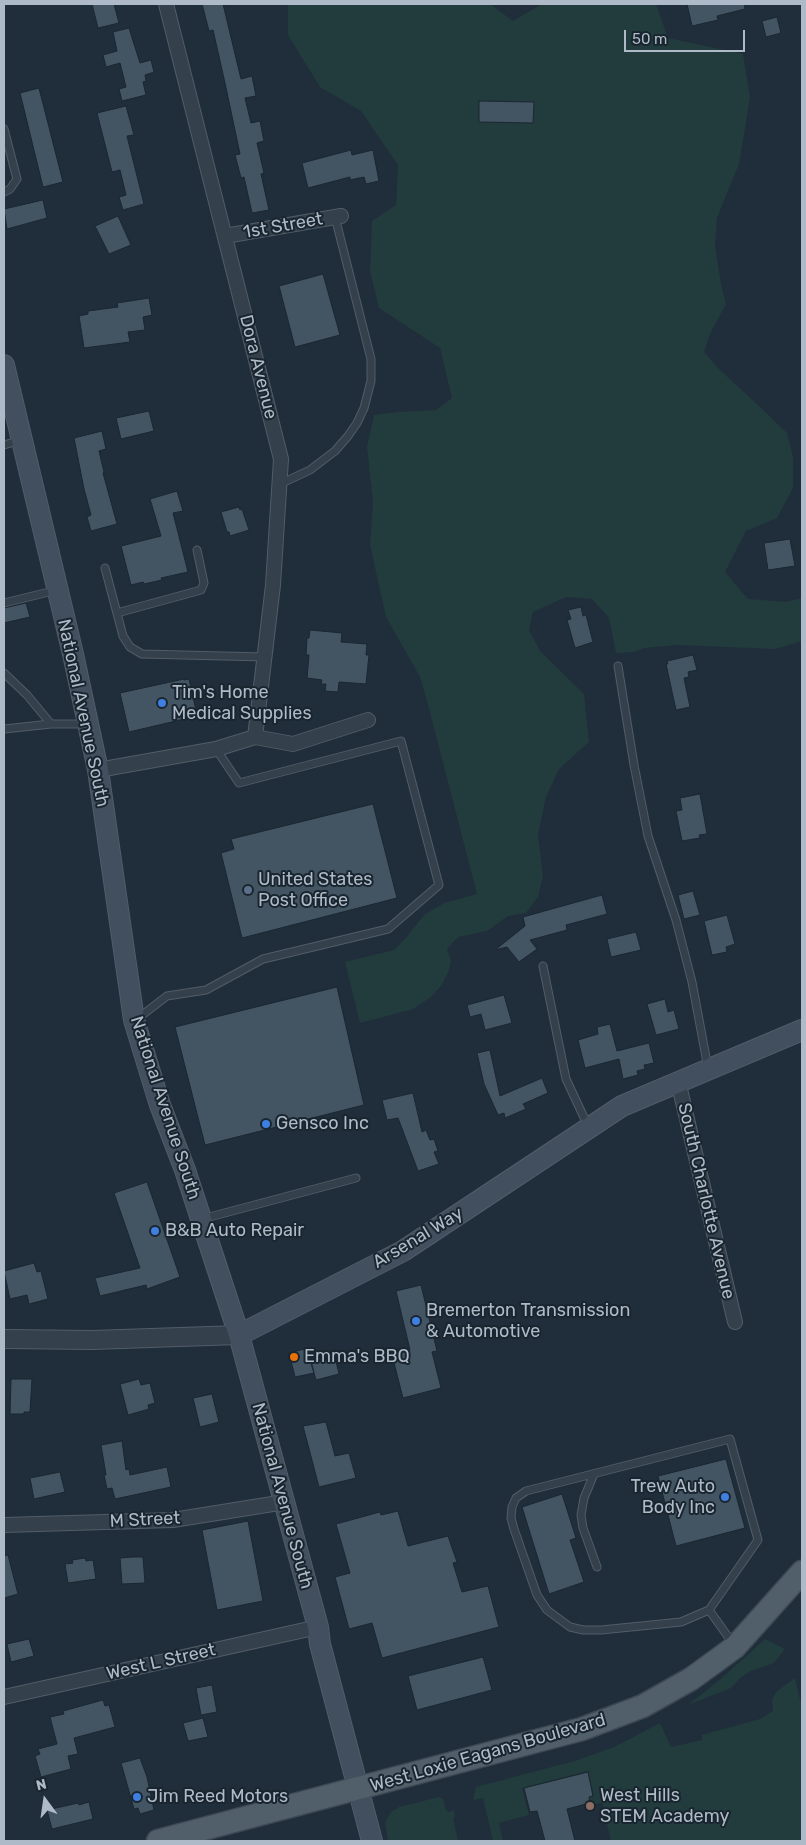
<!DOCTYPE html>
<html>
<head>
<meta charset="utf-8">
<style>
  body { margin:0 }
  #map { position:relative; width:806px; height:1845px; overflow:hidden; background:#202e3b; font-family:Rubik,sans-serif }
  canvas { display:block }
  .frame { position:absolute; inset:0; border:5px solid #aebac7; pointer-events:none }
  .north { position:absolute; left:20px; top:1775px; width:50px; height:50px; -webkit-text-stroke:4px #19252f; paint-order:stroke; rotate:346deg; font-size:14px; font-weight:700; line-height:20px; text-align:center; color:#aebac7 }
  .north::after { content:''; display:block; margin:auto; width:18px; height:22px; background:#aebac7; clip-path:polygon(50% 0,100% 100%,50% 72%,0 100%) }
  .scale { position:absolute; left:624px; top:30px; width:121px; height:22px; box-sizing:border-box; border:2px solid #aebac7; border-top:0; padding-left:6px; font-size:15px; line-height:18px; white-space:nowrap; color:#aebac7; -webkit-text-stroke:4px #19252f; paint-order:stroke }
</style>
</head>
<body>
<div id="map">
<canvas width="806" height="1845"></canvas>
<div class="frame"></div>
<div class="north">N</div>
<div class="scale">50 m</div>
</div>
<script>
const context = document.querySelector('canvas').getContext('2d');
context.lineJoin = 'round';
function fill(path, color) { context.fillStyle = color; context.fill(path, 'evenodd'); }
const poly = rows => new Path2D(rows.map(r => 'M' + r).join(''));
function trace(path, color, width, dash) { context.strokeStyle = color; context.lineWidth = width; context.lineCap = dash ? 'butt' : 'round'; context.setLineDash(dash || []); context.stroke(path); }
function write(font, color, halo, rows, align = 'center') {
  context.font = font + ' Rubik,sans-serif'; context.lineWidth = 4; context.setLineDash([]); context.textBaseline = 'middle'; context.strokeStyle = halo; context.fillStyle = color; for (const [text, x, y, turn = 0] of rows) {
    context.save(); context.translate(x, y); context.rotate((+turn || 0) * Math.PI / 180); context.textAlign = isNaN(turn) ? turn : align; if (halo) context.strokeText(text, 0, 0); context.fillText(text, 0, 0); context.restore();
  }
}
fill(poly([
  [288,4,490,4,513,21,542,4,656,4,668,38,743,54,750,97,745,128,739,164,717,218,715,246,721,284,726,304,710,334,704,352,719,369,759,406,787,433,793,457,793,488,777,518,746,531,725,572,748,599,786,602,802,598,802,641,775,649,677,645,644,648,634,652,616,653,609,618,592,599,566,597,533,612,529,630,540,651,584,694,589,742,559,769,546,797,538,835,543,876,538,897,526,913,508,916,487,931,458,937,447,949,451,960,449,970,442,985,431,997,413,1009,360,1023,345,962,394,950,405,939,424,915,444,903,477,894,426,697,420,677,386,617,370,545,373,502,367,447,374,415,398,412,436,410,452,398,440,348,379,308,370,271,372,221,396,205,398,165,361,111,320,87,288,35],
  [765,1639,785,1649,774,1663,751,1671,740,1678,731,1688,688,1705,723,1677],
  [795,1678,802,1708,802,1841,611,1841,602,1803,591,1805,589,1797,594,1796,588,1771,522,1788,529,1815,499,1823,503,1841,493,1841,483,1798,473,1800,476,1787,578,1760,614,1747,660,1723,671,1747,702,1740,702,1735,760,1719,773,1711,772,1700,776,1692],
  [439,1797,443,1799,446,1810,448,1812,454,1810,455,1816,453,1818,458,1841,388,1841,385,1822,391,1812,399,1807]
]), '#223b3c');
const building = poly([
  [92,4,114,4,119,23,98,28,92,4],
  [202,4,223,4,241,79,252,76,256,96,245,98,251,123,260,121,264,141,257,143,264,173,261,174,269,210,252,213,244,177,241,178,235,155,240,154,225,83,213,30,209,31,202,4],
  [687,4,744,4,745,9,717,16,718,20,692,26,687,4],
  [777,17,781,33,766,37,762,21,777,17],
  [129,28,140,63,151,60,154,72,145,75,146,81,143,82,146,95,122,101,119,89,126,87,120,63,106,67,103,55,117,51,113,32,129,28],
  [39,88,63,182,43,187,20,93,39,88],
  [479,101,534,102,533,123,479,122,479,101],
  [126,106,134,135,127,136,144,204,123,210,119,197,126,195,120,170,112,172,97,113,126,106],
  [351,150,352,155,373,150,379,181,366,184,364,177,350,180,350,177,308,188,302,163,351,150],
  [43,200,47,218,7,229,4,209,43,200],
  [118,216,131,245,109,254,95,226,118,216],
  [323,274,340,335,295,347,279,286,323,274],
  [149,298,152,315,143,317,145,330,128,332,130,342,84,348,79,316,88,314,88,311,118,307,117,303,149,298],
  [149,411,154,431,121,439,116,418,149,411],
  [102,431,106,449,99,451,104,472,103,473,117,524,91,531,87,517,91,515,84,489,74,438,102,431],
  [177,491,183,511,173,513,188,572,161,578,162,580,144,584,143,582,131,585,121,546,161,536,150,499,177,491],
  [239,507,240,510,242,509,249,530,230,536,229,532,227,532,221,512,239,507],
  [790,539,795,566,768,570,764,543,790,539],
  [26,603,30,617,4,623,4,608,26,603],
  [581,607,583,616,586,615,593,642,575,648,567,620,571,619,568,610,581,607],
  [310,630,342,633,341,642,367,644,366,655,369,655,366,684,339,682,338,692,325,691,326,684,321,684,322,680,307,678,309,655,306,655,307,638,309,638,310,630],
  [693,655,697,670,688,672,689,677,684,678,690,707,676,710,666,664,668,664,667,661,693,655],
  [184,679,184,680,189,679,197,715,193,716,193,717,129,732,120,693,184,679],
  [700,794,707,834,699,835,700,838,682,841,676,811,682,810,680,798,700,794],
  [373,804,397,898,242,938,221,853,234,849,231,839,373,804],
  [693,891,700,915,684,919,678,895,693,891],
  [602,895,607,914,566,925,567,930,530,940,537,949,519,962,507,947,495,950,525,926,523,917,602,895],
  [727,915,735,944,726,947,727,952,712,955,704,921,727,915],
  [636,932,641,950,611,957,607,939,636,932],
  [337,987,364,1105,205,1145,175,1027,337,987],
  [504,995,512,1023,485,1030,481,1014,470,1017,467,1005,504,995],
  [665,999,668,1012,674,1010,679,1029,656,1035,647,1004,665,999],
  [610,1024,617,1051,649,1043,654,1063,644,1065,645,1069,637,1071,638,1075,623,1079,619,1059,585,1068,578,1040,598,1034,597,1027,610,1024],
  [490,1050,500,1096,542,1078,548,1093,523,1104,526,1109,505,1118,504,1113,498,1115,484,1084,477,1053,490,1050],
  [413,1093,422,1132,426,1130,430,1140,434,1139,438,1151,434,1152,439,1164,418,1171,398,1118,387,1120,382,1100,413,1093],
  [147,1182,180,1277,147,1289,146,1285,100,1296,95,1278,140,1268,114,1193,147,1182],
  [34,1263,37,1272,41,1271,48,1299,29,1304,27,1295,10,1299,4,1271,34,1263],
  [421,1285,437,1351,432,1352,441,1388,403,1398,392,1355,410,1350,396,1291,421,1285],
  [308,1348,314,1373,295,1377,289,1353,308,1348],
  [335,1357,339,1374,316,1380,311,1363,335,1357],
  [11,1379,32,1379,30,1412,24,1412,24,1414,10,1414,11,1379],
  [139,1379,141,1385,150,1383,155,1403,148,1405,149,1409,128,1415,120,1384,139,1379],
  [212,1394,219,1422,200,1427,193,1398,212,1394],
  [326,1422,335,1456,349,1453,356,1478,319,1487,303,1426,326,1422],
  [122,1441,126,1470,129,1469,130,1475,167,1467,171,1487,115,1499,112,1488,107,1489,104,1475,106,1475,101,1445,122,1441],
  [726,1459,745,1528,676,1546,658,1476,726,1459],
  [60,1472,65,1492,34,1499,30,1478,60,1472],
  [562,1494,576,1538,570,1540,584,1582,549,1594,522,1507,562,1494],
  [398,1511,408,1546,448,1536,457,1562,453,1563,462,1592,488,1586,499,1627,382,1658,372,1623,349,1629,335,1577,350,1573,336,1524,380,1512,381,1515,398,1511],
  [248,1521,263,1601,217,1610,202,1530,248,1521],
  [8,1555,18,1594,4,1598,4,1556,8,1555],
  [132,1557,143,1557,145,1583,122,1584,120,1558,132,1557],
  [85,1558,86,1561,93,1560,96,1579,68,1583,65,1564,73,1563,72,1560,85,1558],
  [29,1639,34,1656,11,1662,7,1644,29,1639],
  [483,1657,492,1690,417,1710,408,1676,483,1657],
  [212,1685,217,1712,201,1715,196,1688,212,1685],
  [103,1700,105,1706,109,1705,115,1727,74,1738,78,1754,68,1756,71,1769,41,1777,35,1756,40,1754,38,1749,57,1744,50,1717,64,1714,63,1711,103,1700],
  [203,1718,208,1737,188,1741,183,1723,203,1718],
  [140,1758,147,1777,154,1810,140,1814,138,1808,134,1809,121,1763,140,1758],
  [588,1772,593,1796,589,1797,590,1803,567,1809,575,1841,545,1841,537,1811,530,1812,524,1788,588,1772],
  [89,1802,93,1819,52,1829,47,1810,78,1803,79,1805,89,1802]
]);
fill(building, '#435462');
trace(building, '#1b2731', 1);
const service = poly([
  [4,129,17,179,10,189,4,192],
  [4,445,21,440],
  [280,484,310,470,335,451,348,436,357,423,364,408,371,381,371,359,335,217],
  [105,568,123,636,130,647,142,654,265,657],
  [4,603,57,590],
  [117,613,201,590,204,583,197,550],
  [618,666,634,765,648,836,676,920,692,982,708,1068],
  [4,673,27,695,51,724],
  [4,729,51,724,85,724],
  [543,966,566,1079,588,1126],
  [137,1019,167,996,206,990,263,959,388,929,439,885,401,741,239,783,216,749],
  [202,1219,356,1178],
  [594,1474,584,1498,581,1515,583,1528,597,1567],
  [709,1610,681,1622,601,1630,583,1630,570,1627,547,1610,537,1595,514,1529,511,1518,512,1507,516,1498,526,1491,730,1439,758,1540,709,1610,734,1645]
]);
const minor = poly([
  [166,4,281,459,273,585,255,737],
  [225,236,341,216],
  [98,770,216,749,255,737,293,744,368,720],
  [678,1081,735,1322],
  [4,1525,173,1520,285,1502],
  [4,1697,318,1627]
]);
const tertiary = poly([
  [4,1339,92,1340,239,1335]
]);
const secondary = poly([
  [4,365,73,654,98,770,134,1020,160,1105,185,1170,239,1335,298,1553,318,1627,320,1644,372,1841],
  [239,1335,403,1251,622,1106,802,1030]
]);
const primary = poly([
  [158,1841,582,1729,643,1706,691,1679,735,1647,802,1572]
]);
trace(service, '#515d68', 9);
trace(minor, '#515d68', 16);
trace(tertiary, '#515d68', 20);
trace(secondary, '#515d68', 22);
trace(primary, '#3d4954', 25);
trace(service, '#34404b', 7);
trace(minor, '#34404b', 14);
trace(tertiary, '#34404b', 18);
trace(secondary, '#414f5e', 20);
trace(primary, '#515f6b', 22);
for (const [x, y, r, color] of [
  [162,703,5,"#3f7fe0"],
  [248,890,5,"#5c6f8a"],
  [266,1124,5,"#3f7fe0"],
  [155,1231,5,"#3f7fe0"],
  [416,1321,5,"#3f7fe0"],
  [294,1357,5,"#e8710a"],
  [725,1497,5,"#3f7fe0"],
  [137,1797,5,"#3f7fe0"],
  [590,1806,5,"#8d6e63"]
]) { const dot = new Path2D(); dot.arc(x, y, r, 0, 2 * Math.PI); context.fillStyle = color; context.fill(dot); trace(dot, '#19252f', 2); }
write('18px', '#aebac7', '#19252f', [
  ["1st Street",283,226,-10],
  ["Dora Avenue",258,367,76],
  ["National Avenue South",83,713,78],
  ["National Avenue South",165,1108,72],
  ["South Charlotte Avenue",706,1201,77],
  ["Arsenal Way",418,1238,-31],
  ["National Avenue South",282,1496,75],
  ["M Street",145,1520,-3],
  ["West L Street",161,1662,-13],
  ["West Loxie Eagans Boulevard",488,1753,-16]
]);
write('18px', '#aebac7', '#19252f', [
  ["Tim's Home",172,693],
  ["Medical Supplies",172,714],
  ["United States",258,880],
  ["Post Office",258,901],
  ["Gensco Inc",276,1124],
  ["B&B Auto Repair",165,1231],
  ["Bremerton Transmission",426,1311],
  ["& Automotive",426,1332],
  ["Emma's BBQ",304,1357],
  ["Trew Auto",715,1487,"right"],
  ["Body Inc",715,1508,"right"],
  ["West Hills",600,1796],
  ["STEM Academy",600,1817],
  ["Jim Reed Motors",147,1797]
], 'left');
</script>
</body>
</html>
